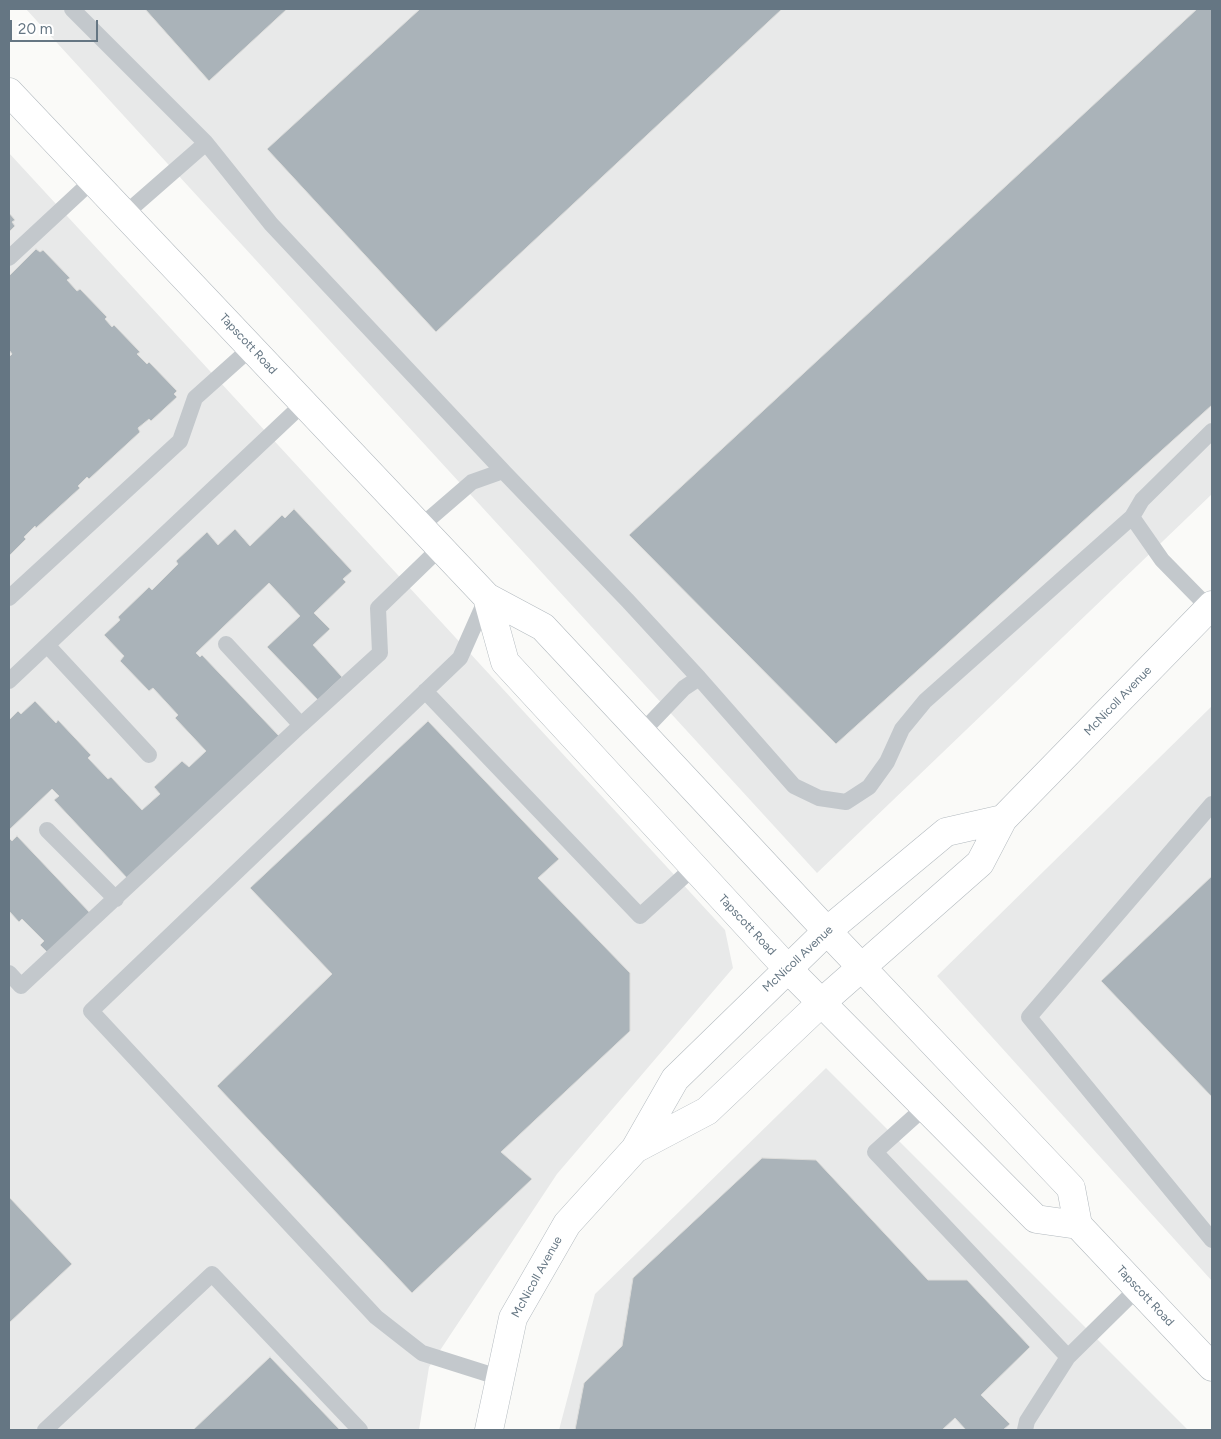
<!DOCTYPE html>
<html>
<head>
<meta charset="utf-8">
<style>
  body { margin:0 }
  #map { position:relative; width:1221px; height:1439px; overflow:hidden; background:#fafaf8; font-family:Figtree,sans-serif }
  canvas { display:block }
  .frame { position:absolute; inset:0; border:10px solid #657683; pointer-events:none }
  .scale { position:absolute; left:10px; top:20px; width:88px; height:22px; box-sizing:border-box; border:2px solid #657683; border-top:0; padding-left:6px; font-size:15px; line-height:18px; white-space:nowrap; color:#657683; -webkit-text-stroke:4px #fff; paint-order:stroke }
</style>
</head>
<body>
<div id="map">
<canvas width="1221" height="1439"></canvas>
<div class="frame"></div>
<div class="scale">20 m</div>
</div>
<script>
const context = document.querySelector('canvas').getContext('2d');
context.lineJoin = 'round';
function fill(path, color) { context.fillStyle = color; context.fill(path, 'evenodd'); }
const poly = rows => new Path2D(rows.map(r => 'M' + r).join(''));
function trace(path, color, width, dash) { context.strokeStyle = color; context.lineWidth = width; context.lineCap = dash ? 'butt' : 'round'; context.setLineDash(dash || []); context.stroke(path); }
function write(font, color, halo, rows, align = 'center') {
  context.font = font + ' Figtree,sans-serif'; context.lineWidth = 5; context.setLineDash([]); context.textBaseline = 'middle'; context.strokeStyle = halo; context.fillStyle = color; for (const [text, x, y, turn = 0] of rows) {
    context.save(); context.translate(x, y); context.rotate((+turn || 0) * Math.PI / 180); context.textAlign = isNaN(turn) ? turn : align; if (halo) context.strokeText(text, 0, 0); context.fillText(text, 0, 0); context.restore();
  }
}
fill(poly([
  [26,9,1212,9,1212,494,817,873],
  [9,153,725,930,733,968,557,1174,429,1367,419,1430,9,1430],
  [1212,706,1212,1281,937,976],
  [826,1068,1188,1430,559,1430,595,1294]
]), '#e8e9e9');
const building = poly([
  [145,9,287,9,209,81,145,9],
  [420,9,782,9,436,332,267,149,420,9],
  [1197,9,1212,9,1212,405,836,744,629,535,1197,9],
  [9,213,15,220,12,222,15,226,9,232,9,213],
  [36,249,40,252,43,250,70,278,67,280,77,291,80,289,107,317,105,319,112,327,114,325,140,352,137,354,147,364,149,362,177,391,174,394,177,397,151,421,149,419,138,428,140,432,89,479,87,477,78,486,80,488,36,528,35,526,24,537,26,539,9,556,9,357,12,354,9,350,9,276,36,249],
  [294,509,352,571,343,579,346,582,314,613,330,629,313,645,342,677,318,700,267,647,300,616,269,583,196,653,200,657,202,655,279,736,128,879,54,800,59,796,52,789,9,830,9,720,18,711,21,714,35,701,56,723,58,720,91,755,88,758,108,779,111,777,142,810,160,794,154,787,182,761,189,767,206,751,175,718,178,715,153,688,149,691,120,661,124,656,104,635,120,620,118,617,149,587,152,590,178,564,176,561,207,532,218,545,235,529,250,546,282,515,285,518,294,509],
  [428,721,559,859,538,878,630,973,630,1031,501,1152,532,1179,412,1293,217,1086,332,974,250,888,428,721],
  [17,836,92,915,50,955,40,945,44,941,22,919,19,922,9,911,9,838,12,841,17,836],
  [1212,876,1212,1097,1101,981,1212,876],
  [762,1158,816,1160,928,1280,967,1280,1030,1347,981,1395,1010,1424,1003,1430,966,1430,955,1418,942,1430,575,1430,584,1383,622,1346,633,1278,762,1158],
  [9,1197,72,1264,9,1323,9,1197],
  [270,1357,340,1430,193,1430,270,1357]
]);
fill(building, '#aab3b9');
trace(building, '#dcdcda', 1);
const secondary = poly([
  [9,92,487,597,543,627,827,931,1071,1188,1078,1225,1212,1367],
  [487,597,505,662,787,968,1036,1219,1078,1225],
  [635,1149,707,1111,821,1003,980,863,1003,819,1212,605],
  [489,1430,513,1318,567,1224,635,1149,675,1079,827,931,946,832,1003,819]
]);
trace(secondary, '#b3babf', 29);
trace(poly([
  [72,9,206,143],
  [126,213,206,143,271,224,503,471,472,482,421,526],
  [9,258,93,180],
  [503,471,628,601,699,678,684,688,641,733],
  [487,597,460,658,91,1011,376,1317,422,1353,501,1378],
  [9,598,180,441,195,398,252,347],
  [1209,608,1162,560,1132,517,1142,500,1212,431],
  [47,645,149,755],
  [699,678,794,786,819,798,846,802,869,787,887,762,902,729,925,701,1132,517],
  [9,681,304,403],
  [425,691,640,916,694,867],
  [301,725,380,653,378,608,440,548],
  [1212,804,1029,1017,1212,1240],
  [47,830,116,899],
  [9,973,21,986,301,725,226,644],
  [925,1107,875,1152,1068,1357,1138,1288],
  [45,1430,212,1274,360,1430],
  [1025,1430,1027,1421,1068,1357]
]), '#c3c8cc', 16);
trace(secondary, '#fff', 28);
write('12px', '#657683', '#fff', [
  ["Tapscott Road",248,344,47],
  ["McNicoll Avenue",1118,701,-46],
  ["Tapscott Road",747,925,47],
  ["McNicoll Avenue",798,959,-43],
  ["McNicoll Avenue",537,1277,-61],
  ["Tapscott Road",1145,1296,47]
]);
</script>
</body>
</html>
